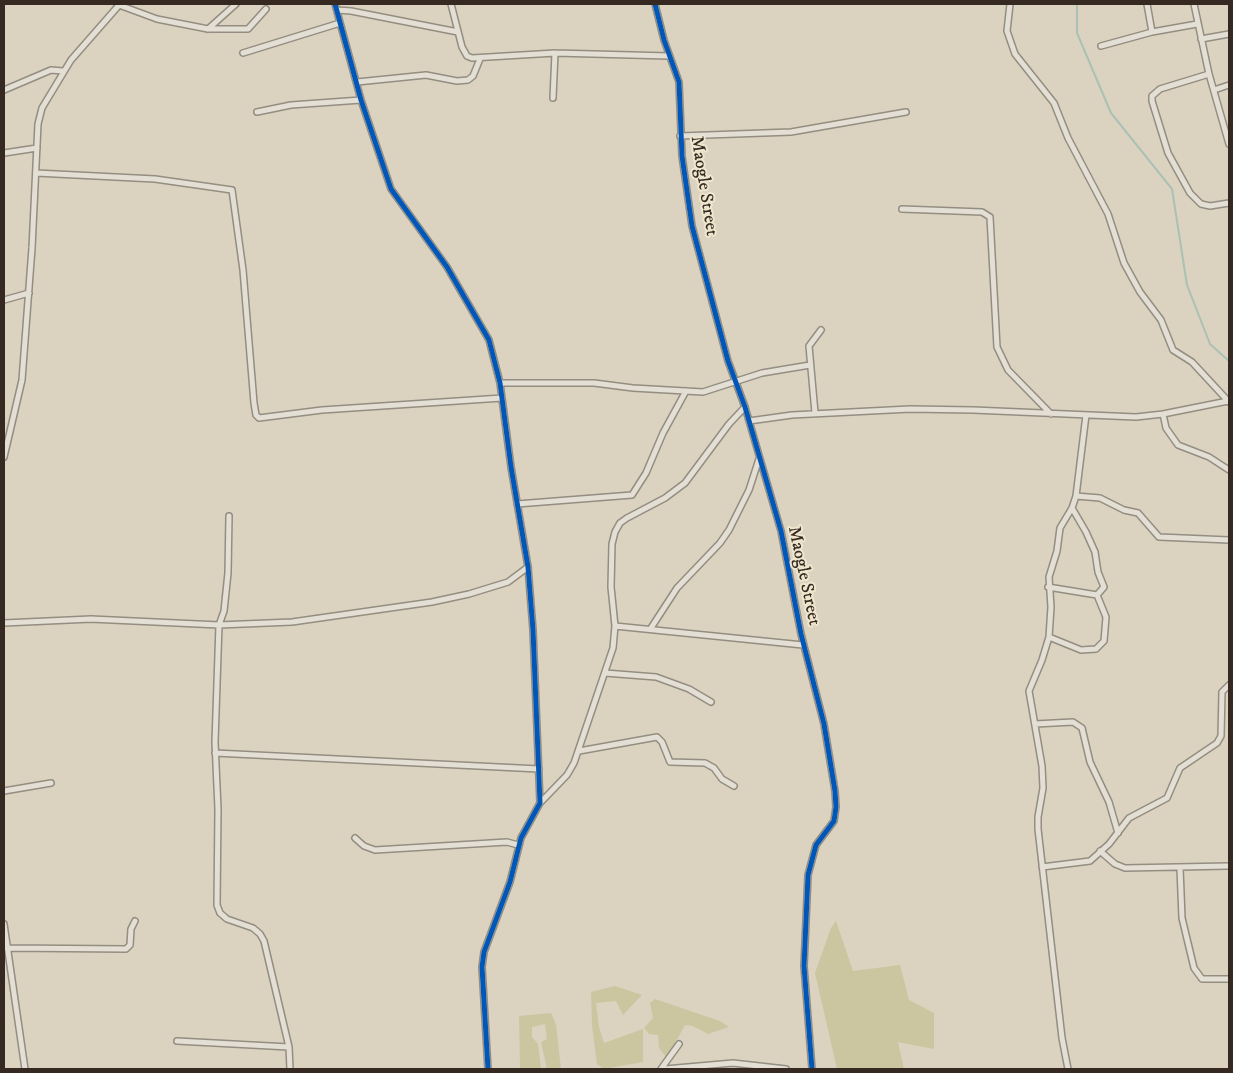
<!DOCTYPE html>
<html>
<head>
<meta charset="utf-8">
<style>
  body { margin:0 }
  #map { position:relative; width:1233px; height:1073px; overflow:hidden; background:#dbd3bf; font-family:"IM FELL DW Pica",serif }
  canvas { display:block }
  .frame { position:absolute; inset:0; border:5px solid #362921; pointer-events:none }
</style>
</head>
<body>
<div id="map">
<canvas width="1233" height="1073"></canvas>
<div class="frame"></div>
</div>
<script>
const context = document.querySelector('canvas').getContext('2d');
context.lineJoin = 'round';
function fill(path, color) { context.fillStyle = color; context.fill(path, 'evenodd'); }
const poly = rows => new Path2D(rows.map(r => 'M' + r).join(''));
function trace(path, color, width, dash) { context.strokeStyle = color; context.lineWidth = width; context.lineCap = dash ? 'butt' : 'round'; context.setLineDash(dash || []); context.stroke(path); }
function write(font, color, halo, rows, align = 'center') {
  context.font = font + ' "IM FELL DW Pica",serif'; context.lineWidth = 4; context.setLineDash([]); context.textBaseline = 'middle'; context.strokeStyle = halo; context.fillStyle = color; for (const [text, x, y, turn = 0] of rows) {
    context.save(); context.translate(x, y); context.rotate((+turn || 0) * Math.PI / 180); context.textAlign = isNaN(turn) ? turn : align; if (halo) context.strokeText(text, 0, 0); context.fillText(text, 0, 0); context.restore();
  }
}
fill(poly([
  [836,921,853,971,900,965,909,1000,934,1013,934,1049,898,1042,904,1069,837,1069,815,973,831,928],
  [615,986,642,995,623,1015,616,1001,596,1003,599,1027,604,1043,643,1029,643,1062,604,1069,597,1064,592,1026,591,992],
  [655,999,720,1021,729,1027,708,1034,693,1026,685,1025,667,1058,659,1048,658,1035,649,1034,644,1028,653,1018,650,1003],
  [551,1013,556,1024,561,1069,547,1069,541,1042,547,1039,545,1024,532,1027,532,1037,538,1044,541,1069,520,1069,519,1016]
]), '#cbc6a0');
trace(poly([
  [1077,4,1077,33,1111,113,1172,189,1187,285,1210,344,1229,361]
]), '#abc1b4', 2);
const street = poly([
  [335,4,361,100,391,189,447,267,489,340,500,383,511,467,528,567,533,630,540,803,521,838,510,882,484,952,482,967,488,1069],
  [451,4,462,47,467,56,472,58,555,53,669,56],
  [655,4,664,40,679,82,682,156,692,226,728,361,745,407,781,531,801,634,824,724,835,791,836,807,834,821,816,845,808,875,804,966,812,1069],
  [1010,4,1007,31,1015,54,1054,103,1068,138,1108,214,1124,263,1140,292,1161,320,1173,350,1192,362,1229,402],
  [1147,4,1152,32],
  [1194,4,1209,74,1229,144],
  [119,5,157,19,208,29,248,29,266,9],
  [337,10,351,11,458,32],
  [208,29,236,4],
  [1201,39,1229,34],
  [1101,46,1152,32,1197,24],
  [243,53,340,23],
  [1209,74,1160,89,1152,96,1152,101,1168,153,1190,193,1201,204,1210,206,1229,203],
  [357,82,426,75,457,81,468,80,473,76,480,59],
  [4,90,51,70,63,71],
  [1214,90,1229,85],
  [553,98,555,53],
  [257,112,291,105,361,100],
  [680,136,791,132,906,112],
  [4,153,37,148],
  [36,173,155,179,232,190,243,270,254,403,256,415,259,418,322,410,502,398],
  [902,209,982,212,990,217,997,347,1008,370,1051,414],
  [4,300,29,293],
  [500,383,594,383,633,388,703,392,762,373,810,365],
  [815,413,809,346,821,330],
  [1163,414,1166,428,1178,445,1209,457,1229,470],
  [749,421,792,415,910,409,973,410,1136,417,1163,414,1228,401],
  [4,457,22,380,32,248,38,124,42,108,71,60,120,4],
  [1076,496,1100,498,1124,510,1138,513,1159,537,1229,540],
  [517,504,632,495,646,473,663,433,686,391],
  [1072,508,1086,532,1095,552,1098,572,1104,587,1097,595],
  [229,516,228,573,224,611,219,625,215,742,218,809,217,905,220,913,227,919,253,928,260,934,264,941,289,1047,290,1069],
  [1048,587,1097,595,1106,617,1104,641,1096,649,1081,650,1049,637],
  [4,623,91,619,219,625,292,622,432,602,469,594,508,582,528,567],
  [615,626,803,645],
  [651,628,677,588,720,543,729,530,749,490,759,459],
  [605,673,656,677,689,689,711,702],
  [1035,724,1073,722,1082,728,1090,762,1109,802,1118,833],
  [579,751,657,737,662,742,670,762,705,763,714,768,722,779,734,786],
  [215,753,539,769],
  [4,791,51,783],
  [540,803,567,775,574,763,613,648,615,626,611,587,612,544,615,532,620,523,627,518,665,498,685,483,729,424,745,407],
  [355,838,364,846,375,850,507,842,518,845],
  [1100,851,1115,864,1125,868,1229,866],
  [1042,867,1090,861,1109,844,1129,818,1167,798,1180,768,1217,743,1221,736,1222,692,1229,685],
  [1180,868,1182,918,1194,968,1202,979,1229,979],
  [4,924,25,1069],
  [7,948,126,949,130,945,131,929,135,921],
  [177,1041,289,1047],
  [661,1069,679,1044],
  [665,1069,733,1063,786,1069],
  [1068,1069,1062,1038,1038,829,1038,817,1043,788,1042,766,1029,691,1042,660,1049,637,1051,607,1049,577,1057,551,1060,528,1072,508,1076,496,1086,415]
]);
trace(street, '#948d81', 8);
trace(street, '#e3dfd5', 5);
trace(poly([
  [335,4,361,100,391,189,447,267,489,340,500,383,511,467,528,567,533,630,540,803,521,838,510,882,484,952,482,967,488,1069],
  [655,4,664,40,679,82,682,156,692,226,728,361,745,407,781,531,801,634,824,724,835,791,836,807,834,821,816,845,808,875,804,966,812,1069]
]), '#0057b8', 5);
write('18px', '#362921', '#efe6ce', [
  ["Maogle Street",703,186,81],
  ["Maogle Street",803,576,78]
]);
</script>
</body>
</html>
